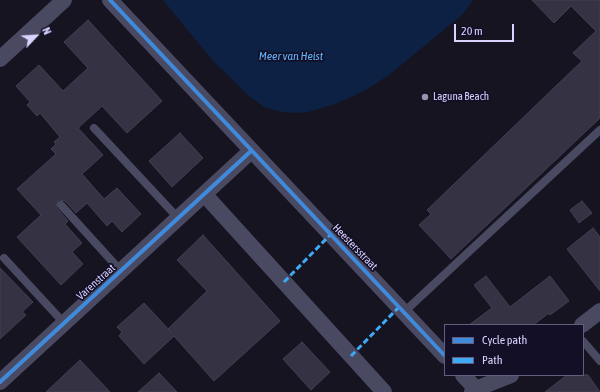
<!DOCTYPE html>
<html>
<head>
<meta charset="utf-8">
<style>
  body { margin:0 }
  #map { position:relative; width:600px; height:392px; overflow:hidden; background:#161421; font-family:"Asap Condensed",sans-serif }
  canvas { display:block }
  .legend { position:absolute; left:444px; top:324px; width:140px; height:52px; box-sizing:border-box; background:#130f26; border:1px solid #625e7d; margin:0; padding:5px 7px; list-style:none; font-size:12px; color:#d9d4ff }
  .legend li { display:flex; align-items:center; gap:8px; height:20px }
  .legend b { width:20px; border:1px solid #625e7d }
  .north { position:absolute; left:16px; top:16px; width:40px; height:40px; -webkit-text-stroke:3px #130f26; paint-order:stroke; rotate:65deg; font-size:11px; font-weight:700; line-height:16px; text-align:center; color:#d9d4ff }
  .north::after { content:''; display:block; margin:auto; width:14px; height:18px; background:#d9d4ff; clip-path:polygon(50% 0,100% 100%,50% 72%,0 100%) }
  .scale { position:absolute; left:454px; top:24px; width:60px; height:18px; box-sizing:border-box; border:2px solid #d9d4ff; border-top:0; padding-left:5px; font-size:12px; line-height:14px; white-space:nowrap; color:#d9d4ff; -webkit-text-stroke:3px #130f26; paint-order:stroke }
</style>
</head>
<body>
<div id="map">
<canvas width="600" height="392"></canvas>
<ul class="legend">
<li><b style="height:5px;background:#408adc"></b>Cycle path</li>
<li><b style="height:5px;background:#3fa9f5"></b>Path</li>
</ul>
<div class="north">N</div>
<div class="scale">20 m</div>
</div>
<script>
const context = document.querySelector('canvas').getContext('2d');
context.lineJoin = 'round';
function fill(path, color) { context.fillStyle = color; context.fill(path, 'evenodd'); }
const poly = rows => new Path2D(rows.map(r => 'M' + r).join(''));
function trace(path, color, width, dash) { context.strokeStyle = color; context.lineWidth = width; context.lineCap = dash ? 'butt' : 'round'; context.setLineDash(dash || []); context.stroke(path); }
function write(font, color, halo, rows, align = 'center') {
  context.font = font + ' "Asap Condensed",sans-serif'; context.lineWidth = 3.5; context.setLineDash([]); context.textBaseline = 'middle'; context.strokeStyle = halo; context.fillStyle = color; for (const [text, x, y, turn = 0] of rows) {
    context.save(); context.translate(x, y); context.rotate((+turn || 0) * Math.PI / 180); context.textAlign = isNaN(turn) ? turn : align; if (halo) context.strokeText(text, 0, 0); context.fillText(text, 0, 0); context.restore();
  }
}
fill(poly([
  [163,0,473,0,462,15,389,75,364,91,335,104,308,112,296,113,282,112,264,107,250,97,213,61]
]), '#0d2144');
const building = poly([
  [532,0,600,0,600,118,451,259,419,225,431,214,427,210,582,61,573,53,596,31,571,6,554,23,532,0],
  [88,20,162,101,127,133,102,106,78,128,103,155,82,174,104,199,117,188,141,214,122,232,112,221,107,226,87,203,76,213,65,201,60,200,58,201,56,207,68,221,65,224,82,243,72,252,83,264,61,285,17,237,41,215,17,189,56,154,51,149,56,144,54,142,60,137,40,113,37,116,27,105,30,102,16,86,39,65,63,91,88,68,64,42,88,20],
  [180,133,203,158,172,187,149,161,180,133],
  [582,201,592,213,579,223,570,210,582,201],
  [593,228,600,237,600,291,567,249,593,228],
  [203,235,280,321,214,381,174,336,144,364,119,336,122,332,117,327,144,303,171,332,168,329,207,291,177,260,203,235],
  [0,268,33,302,22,312,26,315,0,339,0,268],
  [486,276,510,307,550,276,569,301,550,315,549,313,533,325,469,325,492,308,474,285,486,276],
  [302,342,330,372,311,390,283,359,302,342],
  [80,360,110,392,46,392,80,360],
  [159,373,177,392,138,392,159,373],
  [567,375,588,375,600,392,545,392,567,375]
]);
fill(building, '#343243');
trace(building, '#433f54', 1);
trace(poly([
  [94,128,179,219],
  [61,205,121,271],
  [4,258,64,323],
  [404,312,600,130],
  [583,341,600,361]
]), '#4a4962', 8);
trace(poly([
  [110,0,445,356],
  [0,59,64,0],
  [205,195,384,392],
  [582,325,600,311],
  [463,375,476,389],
  [0,382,251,151],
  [472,392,476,389,511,375]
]), '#4a4962', 16);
trace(poly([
  [284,282,330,235],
  [351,356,399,307]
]), '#3fa9f5', 3, [6, 3]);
trace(poly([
  [110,0,445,356],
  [0,382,251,151]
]), '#408adc', 4);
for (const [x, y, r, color] of [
  [425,97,4,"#9591b1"]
]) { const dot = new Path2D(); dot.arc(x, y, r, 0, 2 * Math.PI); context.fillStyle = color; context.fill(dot); trace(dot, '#130f26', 1.5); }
write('11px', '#d9d4ff', '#130f26', [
  ["Laguna Beach",433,97]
], 'left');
write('11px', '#d9d4ff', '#130f26', [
  ["Heestersstraat",355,247,46],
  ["Varenstraat",96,282,-42]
]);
write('italic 12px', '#62b6ff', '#130f26', [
  ["Meer van Heist",291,56]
]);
</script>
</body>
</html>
